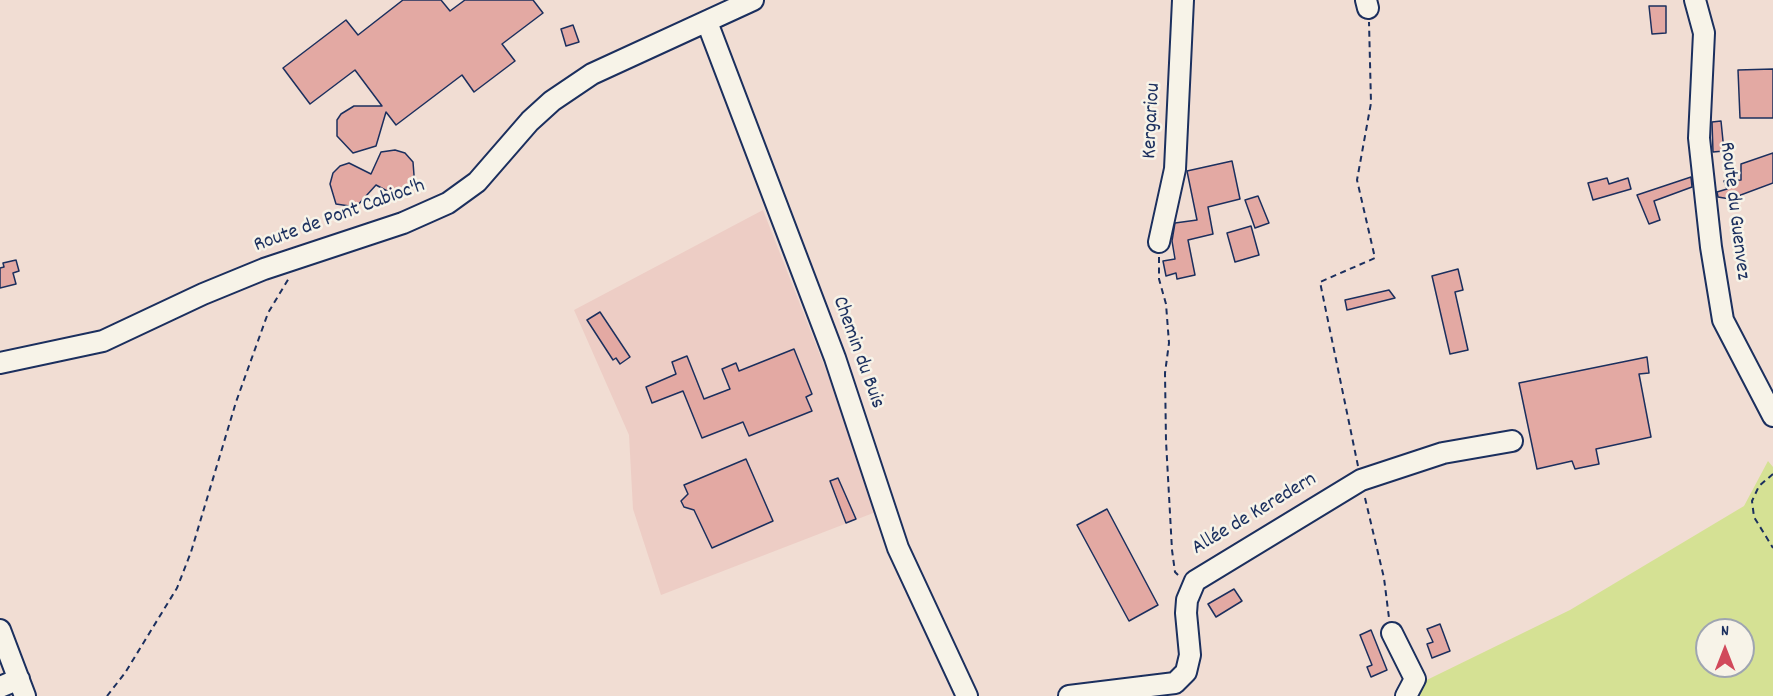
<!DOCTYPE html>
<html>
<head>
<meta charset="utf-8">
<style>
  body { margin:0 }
  #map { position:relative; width:1773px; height:696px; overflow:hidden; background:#f1ddd3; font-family:Dekko,sans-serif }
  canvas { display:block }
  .north { position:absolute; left:1695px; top:618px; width:60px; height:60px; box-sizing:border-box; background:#f7f3e8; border:2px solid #9fa5b1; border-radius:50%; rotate:0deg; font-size:16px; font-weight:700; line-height:24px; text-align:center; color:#1b2f5e }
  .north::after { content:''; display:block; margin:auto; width:21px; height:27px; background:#d1495b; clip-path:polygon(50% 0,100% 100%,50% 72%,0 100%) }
</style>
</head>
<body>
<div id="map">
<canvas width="1773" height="696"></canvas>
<div class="north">N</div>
</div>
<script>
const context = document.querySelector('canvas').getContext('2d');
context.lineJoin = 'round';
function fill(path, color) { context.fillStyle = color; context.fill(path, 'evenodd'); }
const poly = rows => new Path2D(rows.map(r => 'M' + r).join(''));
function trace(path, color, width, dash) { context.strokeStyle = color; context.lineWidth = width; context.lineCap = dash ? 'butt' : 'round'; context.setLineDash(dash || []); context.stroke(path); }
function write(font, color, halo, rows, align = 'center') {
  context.font = font + ' Dekko,sans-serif'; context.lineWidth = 5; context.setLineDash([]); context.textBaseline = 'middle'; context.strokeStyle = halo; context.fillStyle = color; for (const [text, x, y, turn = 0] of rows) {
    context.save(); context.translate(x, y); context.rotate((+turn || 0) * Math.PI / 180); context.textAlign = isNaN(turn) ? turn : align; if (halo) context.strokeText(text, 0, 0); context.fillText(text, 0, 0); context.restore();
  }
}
fill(poly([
  [763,210,881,510,661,595,633,509,629,435,574,310]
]), '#edcdc5');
fill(poly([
  [1768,461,1773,467,1773,696,1394,696,1570,610,1744,506],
  [1707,630,1743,630,1743,666,1707,666]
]), '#d5e194');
const building = poly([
  [403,0,441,0,450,11,465,0,533,0,543,13,502,44,515,61,474,92,462,75,396,125,386,112,376,146,353,153,337,136,337,120,341,114,354,106,382,106,355,70,310,104,283,68,346,20,358,35,403,0],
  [1649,6,1666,6,1666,33,1652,34,1649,6],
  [573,25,579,42,566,46,561,29,573,25],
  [1773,69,1773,118,1740,118,1738,70,1773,69],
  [1721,121,1724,151,1713,152,1712,122,1721,121],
  [395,150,405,153,413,162,414,175,408,186,400,192,389,192,376,185,356,207,336,204,330,184,333,173,340,166,349,163,371,174,381,152,395,150],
  [1773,153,1773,183,1730,199,1718,197,1717,192,1727,189,1724,181,1741,180,1741,164,1773,153],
  [1232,161,1240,199,1208,207,1213,234,1188,240,1195,275,1177,279,1176,273,1166,276,1163,261,1175,259,1172,241,1175,223,1197,220,1187,171,1232,161],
  [1691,177,1692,187,1654,201,1660,220,1649,224,1637,195,1691,177],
  [1607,178,1609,184,1628,178,1631,189,1593,200,1588,183,1607,178],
  [1258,196,1269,223,1255,228,1245,200,1258,196],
  [1251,226,1259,255,1235,262,1227,233,1251,226],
  [16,260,19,271,13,273,16,284,0,288,0,268,4,267,3,263,16,260],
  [1458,269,1463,290,1455,292,1468,350,1450,354,1432,276,1458,269],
  [1389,290,1395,298,1347,310,1345,300,1389,290],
  [600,312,630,357,620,364,616,358,613,360,587,320,600,312],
  [794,349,812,394,806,397,812,411,749,436,743,422,702,438,683,391,652,403,646,387,676,374,672,362,687,356,704,399,730,389,722,369,736,363,739,371,794,349],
  [1647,357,1649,373,1639,374,1651,437,1596,449,1599,464,1575,469,1572,461,1537,469,1519,383,1647,357],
  [746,459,773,521,712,548,694,510,684,507,681,501,688,494,684,485,746,459],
  [838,478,856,519,846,523,830,481,838,478],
  [1107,509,1158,605,1129,621,1077,525,1107,509],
  [1234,589,1242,601,1216,617,1208,604,1234,589],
  [1440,624,1450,651,1432,658,1427,644,1433,642,1427,629,1440,624],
  [1371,630,1387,670,1371,677,1367,667,1372,665,1360,635,1371,630]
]);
fill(building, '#e3a9a3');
trace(building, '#1b2f5e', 1.5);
const minor = poly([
  [1366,0,1368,8],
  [1695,0,1704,33,1699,138,1711,247,1723,320,1773,416],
  [707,22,835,358,898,548,967,696],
  [1159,242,1175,169,1183,0],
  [0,363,103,341,203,294,264,269,403,223,448,203,477,182,530,121,552,101,592,74,753,0],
  [0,630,25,696],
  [1392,633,1415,679,1406,696],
  [0,687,19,679],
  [1069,696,1175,683,1186,672,1190,655,1186,613,1187,600,1195,581,1361,480,1443,453,1512,441]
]);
trace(minor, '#1b2f5e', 24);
trace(poly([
  [1159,257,1159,279,1166,304,1169,343,1165,373,1166,441,1172,550,1175,572,1179,576],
  [1358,466,1320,282,1375,258,1357,180,1371,103,1369,22],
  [1773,474,1759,486,1752,501,1754,517,1773,548],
  [1365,498,1384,578,1389,618],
  [107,696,125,673,177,588,191,552,236,402,268,313,289,278]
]), '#1b2f5e', 2, [6, 4.5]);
trace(minor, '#f7f3e8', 20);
write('21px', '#1b2f5e', '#f7f3e8', [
  ["Kergariou",1153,121,-87],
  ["Route du Guenvez",1733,211,83],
  ["Route de Pont Cabioc'h",340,217,-20],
  ["Chemin du Buis",857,353,70],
  ["Allée de Keredern",1255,515,-31]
]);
</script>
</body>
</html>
